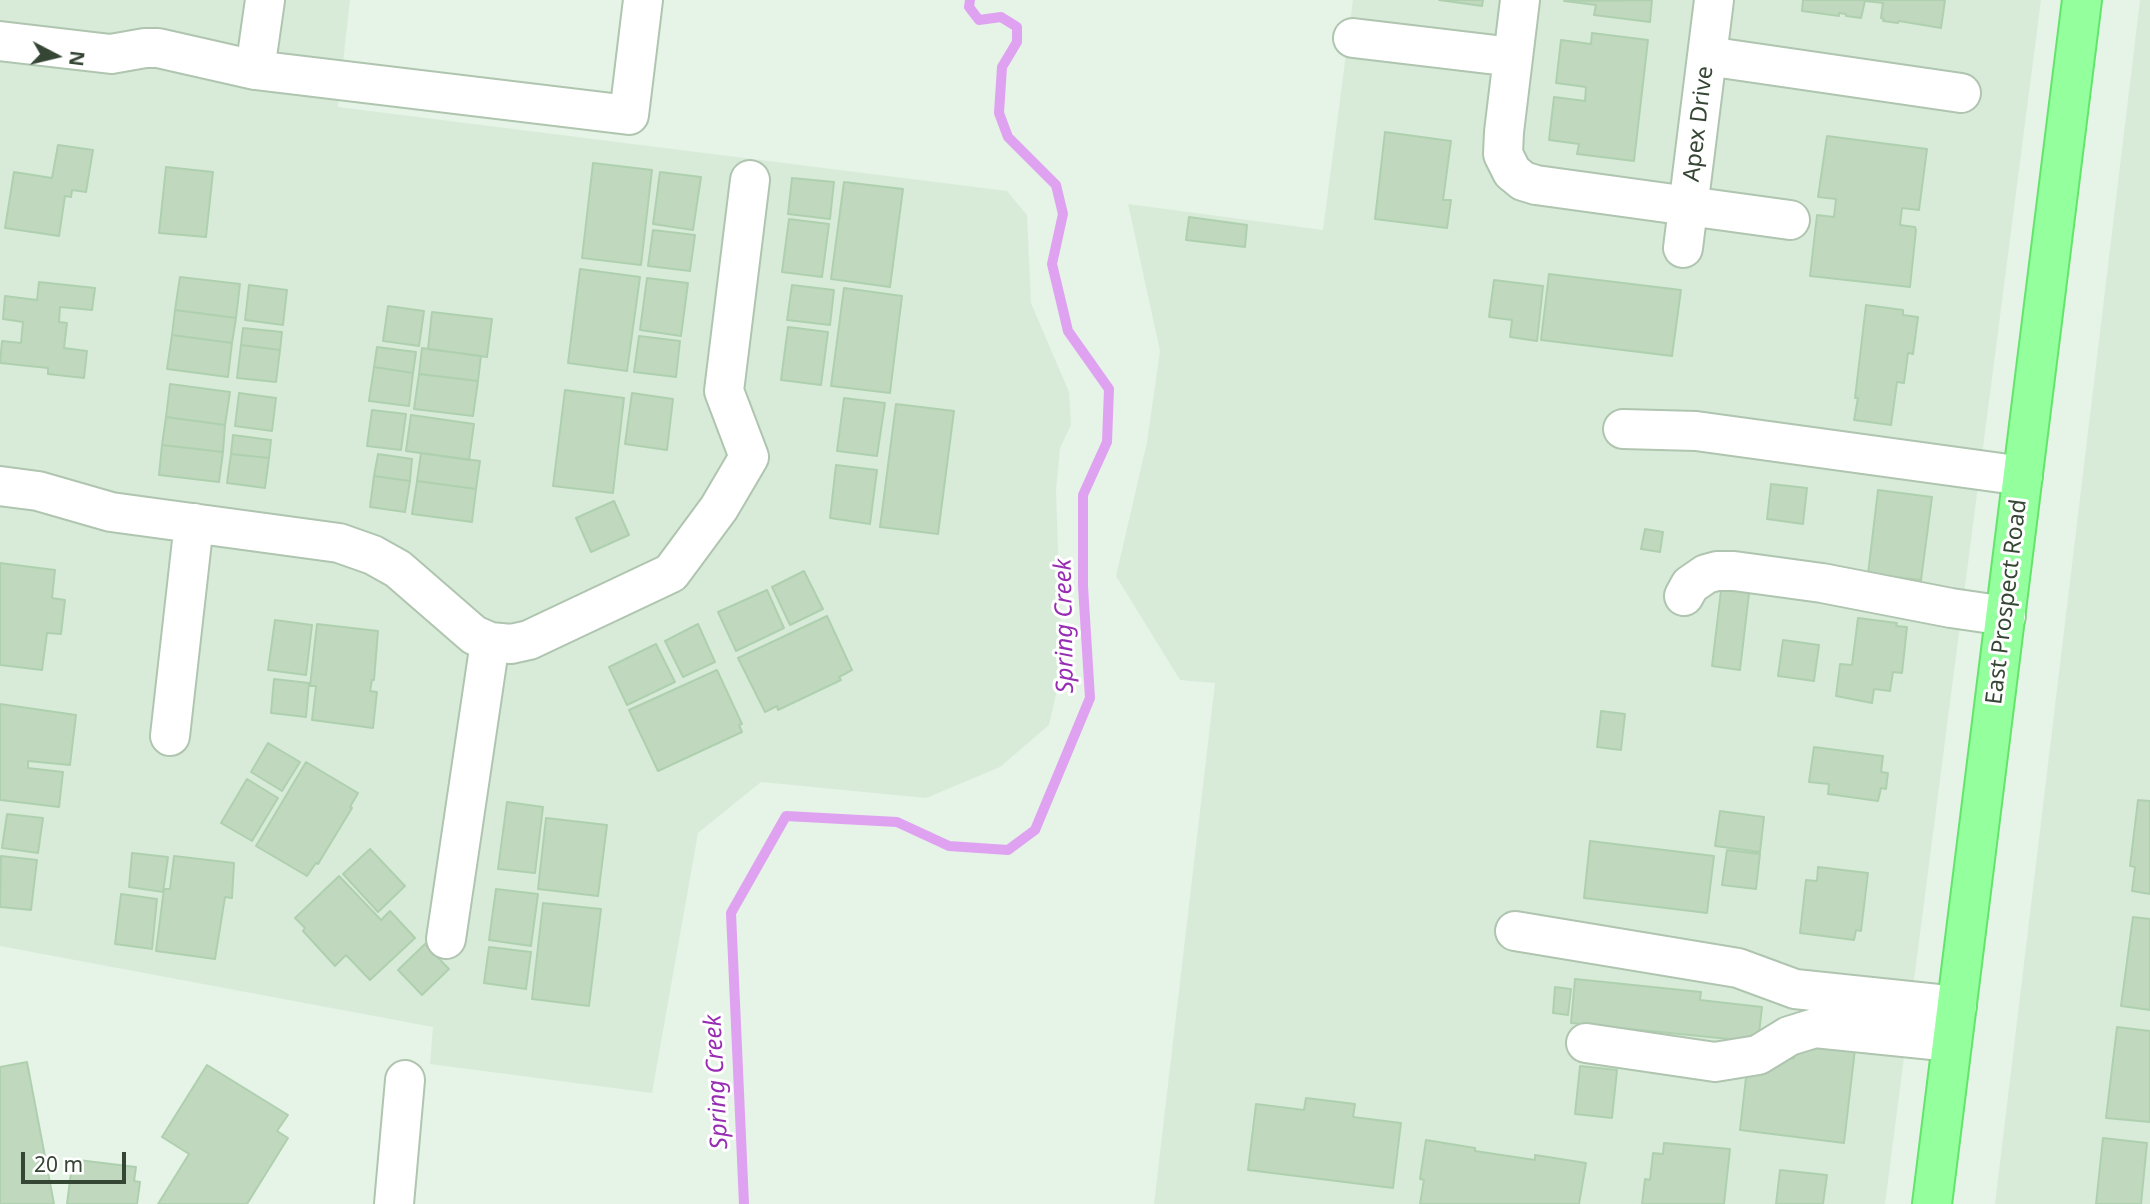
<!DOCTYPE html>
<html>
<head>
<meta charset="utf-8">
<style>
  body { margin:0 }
  #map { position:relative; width:2150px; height:1204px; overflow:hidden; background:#e6f3e7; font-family:"Noto Sans",sans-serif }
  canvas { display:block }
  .north { position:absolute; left:21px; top:21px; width:70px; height:70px; -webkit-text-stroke:5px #fff; paint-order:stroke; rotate:97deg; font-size:19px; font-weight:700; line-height:28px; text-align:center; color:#364635 }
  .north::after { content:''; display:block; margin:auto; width:24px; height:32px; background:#364635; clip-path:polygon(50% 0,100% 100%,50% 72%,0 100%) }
  .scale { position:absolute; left:21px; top:1152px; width:105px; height:32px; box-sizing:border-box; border:4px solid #364635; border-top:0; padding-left:9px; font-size:21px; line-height:24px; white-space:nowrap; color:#364635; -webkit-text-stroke:5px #fff; paint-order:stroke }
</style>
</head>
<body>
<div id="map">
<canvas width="2150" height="1204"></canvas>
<div class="north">N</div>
<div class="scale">20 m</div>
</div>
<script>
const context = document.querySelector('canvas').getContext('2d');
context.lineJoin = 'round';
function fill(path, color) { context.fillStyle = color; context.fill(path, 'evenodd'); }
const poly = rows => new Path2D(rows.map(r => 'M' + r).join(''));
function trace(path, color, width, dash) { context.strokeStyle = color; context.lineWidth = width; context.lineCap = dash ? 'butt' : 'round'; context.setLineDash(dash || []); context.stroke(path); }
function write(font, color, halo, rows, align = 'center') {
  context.font = font + ' "Noto Sans",sans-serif'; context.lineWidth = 6; context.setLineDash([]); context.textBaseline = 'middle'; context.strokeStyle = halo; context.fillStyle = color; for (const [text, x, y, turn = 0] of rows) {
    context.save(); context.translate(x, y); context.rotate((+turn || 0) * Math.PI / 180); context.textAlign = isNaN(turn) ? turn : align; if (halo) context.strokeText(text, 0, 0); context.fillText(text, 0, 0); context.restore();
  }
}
fill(poly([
  [0,0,350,0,338,107,1007,191,1027,215,1031,303,1069,392,1071,425,1060,448,1056,491,1062,667,1049,725,1000,767,926,798,761,782,698,833,652,1093,430,1064,433,1027,0,946],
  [1353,0,2041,0,1885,1204,1154,1204,1215,683,1180,680,1116,576,1147,442,1160,351,1128,204,1323,230],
  [2140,0,2150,0,2150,1204,1995,1204]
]), '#d8ebd9');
trace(poly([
  [744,1204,731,913,786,816,897,822,949,846,1008,850,1035,830,1090,698,1083,586,1083,495,1107,442,1109,389,1068,331,1052,264,1063,214,1056,185,1008,137,999,113,1002,67,1017,42,1017,27,1001,17,979,20,969,7,970,0]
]), '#dfa2f1', 10);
const building = poly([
  [1439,0,1483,0,1482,6,1439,0],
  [1652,0,1650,22,1594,15,1596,5,1564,1,1652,0],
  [1803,0,1945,0,1941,28,1899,21,1898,23,1883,21,1884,19,1881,18,1883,3,1865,1,1861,18,1846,16,1846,14,1839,13,1839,16,1802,11,1803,0],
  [1592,33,1648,40,1634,161,1577,154,1579,144,1549,140,1554,97,1585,101,1586,87,1556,83,1561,40,1591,44,1592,33],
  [1385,132,1451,141,1443,200,1451,200,1447,228,1375,219,1385,132],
  [1827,136,1927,149,1919,210,1902,208,1900,225,1915,227,1916,230,1910,287,1810,276,1817,215,1834,217,1836,199,1818,197,1827,136],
  [58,145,93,150,86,192,72,190,71,197,65,196,59,236,5,228,14,172,52,178,58,145],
  [593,163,652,170,641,265,582,258,593,163],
  [166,167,213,172,206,237,159,233,166,167],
  [660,172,701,177,693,230,653,224,660,172],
  [792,178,834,182,830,219,788,214,792,178],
  [844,182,903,189,890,287,831,279,844,182],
  [1189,217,1247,225,1245,247,1186,240,1189,217],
  [789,219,829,224,822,277,782,272,789,219],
  [653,230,695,235,690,271,648,266,653,230],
  [580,269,640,277,627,371,568,363,580,269],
  [1549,274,1681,290,1672,356,1541,340,1549,274],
  [180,277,240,284,236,318,175,310,180,277],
  [647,278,688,283,681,336,640,330,647,278],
  [1494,280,1543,286,1537,341,1510,337,1512,320,1489,317,1494,280],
  [39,282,95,288,92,310,60,307,59,322,67,323,64,348,87,351,84,378,48,374,48,368,0,363,2,341,21,343,23,322,3,319,5,296,37,300,39,282],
  [249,285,287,290,283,325,245,320,249,285],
  [792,285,834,290,830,325,787,320,792,285],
  [844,288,902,296,890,393,831,386,844,288],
  [1866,305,1903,310,1903,315,1918,317,1913,354,1908,353,1904,383,1897,382,1891,425,1854,420,1858,398,1855,398,1866,305],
  [388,306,424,311,419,346,383,341,388,306],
  [175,310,236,318,232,343,172,335,175,310],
  [432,312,492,319,487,357,428,349,432,312],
  [788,327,828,332,821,385,781,380,788,327],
  [243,328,282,332,280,350,241,345,243,328],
  [172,335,232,343,228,377,167,369,172,335],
  [639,336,680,341,676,377,634,372,639,336],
  [241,345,280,350,276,382,237,378,241,345],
  [377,347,416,352,413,373,374,367,377,347],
  [422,348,481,356,478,381,419,374,422,348],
  [374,367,413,373,409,406,369,401,374,367],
  [419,374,478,381,473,416,414,409,419,374],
  [170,384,230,392,225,425,166,417,170,384],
  [565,390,624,398,613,493,553,486,565,390],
  [239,393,276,398,272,431,235,426,239,393],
  [632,393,673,399,667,450,625,444,632,393],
  [844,398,885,403,877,456,837,451,844,398],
  [896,404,954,411,938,534,880,527,896,404],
  [372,410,406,414,401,450,367,446,372,410],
  [411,415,474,424,469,460,406,451,411,415],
  [166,417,225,425,223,452,162,445,166,417],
  [233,435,271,440,269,458,231,454,233,435],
  [162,445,223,452,219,482,159,475,162,445],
  [421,453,480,461,476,489,417,481,421,453],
  [231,454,269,458,265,488,227,483,231,454],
  [378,454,412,459,410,481,374,476,378,454],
  [836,465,877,470,870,524,830,518,836,465],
  [374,476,410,481,405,512,370,507,374,476],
  [417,481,476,489,472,522,412,514,417,481],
  [1771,484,1807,488,1803,524,1767,519,1771,484],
  [1878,490,1932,497,1921,580,1868,574,1878,490],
  [614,501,629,535,591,552,576,518,614,501],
  [1645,529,1663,532,1660,552,1641,549,1645,529],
  [0,563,55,570,52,598,65,600,61,634,47,633,42,670,0,665,0,563],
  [804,571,823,609,790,625,772,587,804,571],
  [1722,582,1750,585,1740,670,1712,666,1722,582],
  [767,590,784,628,736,651,718,612,767,590],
  [827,616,852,670,839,677,841,680,778,710,777,706,765,712,738,658,827,616],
  [1858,618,1897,623,1896,626,1907,627,1902,673,1893,672,1890,691,1874,689,1872,703,1836,696,1840,664,1852,665,1858,618],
  [275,620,312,625,306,675,268,670,275,620],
  [317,624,378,631,374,680,372,680,370,691,377,692,373,728,312,720,316,686,310,686,317,624],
  [698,624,715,662,683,677,665,641,698,624],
  [1783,640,1819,645,1814,681,1778,676,1783,640],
  [656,644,675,682,627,705,609,667,656,644],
  [717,670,742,724,739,725,742,732,658,771,629,710,717,670],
  [274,679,309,683,306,717,271,713,274,679],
  [0,704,76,715,70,765,28,761,28,768,63,772,59,807,0,800,0,704],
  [1601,711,1625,714,1621,750,1597,747,1601,711],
  [268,743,300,762,282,791,251,772,268,743],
  [1814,747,1883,756,1881,772,1888,773,1886,789,1881,788,1878,801,1828,794,1829,784,1809,782,1814,747],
  [306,762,358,793,350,807,352,808,318,864,316,863,307,876,256,846,306,762],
  [247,779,278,798,252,841,221,823,247,779],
  [2138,800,2150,801,2150,894,2132,891,2135,867,2130,866,2138,800],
  [507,802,543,807,535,873,498,869,507,802],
  [1720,811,1764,817,1760,852,1715,846,1720,811],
  [7,814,43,818,38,853,2,848,7,814],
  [546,818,607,825,598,896,538,889,546,818],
  [1590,841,1714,856,1707,913,1584,898,1590,841],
  [370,849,405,886,378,912,343,874,370,849],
  [1727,850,1760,854,1756,889,1722,885,1727,850],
  [132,853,168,857,163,892,129,887,132,853],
  [1,856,37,860,31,910,0,907,1,856],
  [174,856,234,863,232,898,225,897,215,959,156,951,164,889,170,889,174,856],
  [1818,867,1868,873,1861,931,1856,930,1854,940,1800,933,1806,880,1817,881,1818,867],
  [339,876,381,920,390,911,415,938,370,980,346,955,335,966,303,931,305,928,295,918,339,876],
  [496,889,538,894,531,946,489,940,496,889],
  [121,894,157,899,152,949,115,944,121,894],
  [543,903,601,909,589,1006,532,999,543,903],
  [2133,917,2150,919,2150,1010,2121,1006,2133,917],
  [425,944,449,969,422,995,398,970,425,944],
  [489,947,531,952,526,989,484,983,489,947],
  [1575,979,1701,992,1700,1000,1762,1007,1758,1042,1571,1023,1575,979],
  [1555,987,1571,989,1568,1015,1553,1013,1555,987],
  [2117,1027,2150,1031,2150,1122,2106,1118,2117,1027],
  [1796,1042,1855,1049,1844,1143,1740,1130,1747,1069,1794,1058,1796,1042],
  [27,1062,54,1204,0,1204,0,1067,27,1062],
  [207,1065,288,1115,277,1131,288,1138,247,1204,158,1204,189,1154,162,1137,207,1065],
  [1580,1066,1617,1070,1612,1118,1575,1114,1580,1066],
  [1306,1098,1355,1104,1353,1117,1401,1123,1393,1188,1248,1170,1256,1104,1304,1110,1306,1098],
  [2103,1138,2147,1143,2141,1204,2096,1204,2103,1138],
  [1426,1140,1475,1148,1475,1151,1535,1160,1535,1155,1586,1163,1579,1204,1420,1204,1424,1180,1420,1179,1426,1140],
  [1664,1143,1730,1149,1724,1204,1642,1204,1645,1179,1650,1180,1653,1153,1663,1154,1664,1143],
  [78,1160,136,1167,134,1181,140,1182,137,1204,67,1204,71,1173,77,1173,78,1160],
  [1780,1170,1827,1175,1823,1204,1776,1204,1780,1170]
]);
fill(building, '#bfd8be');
trace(building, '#afd0af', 2);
const minor = poly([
  [1520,0,1504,132,1503,154,1512,172,1523,181,1536,185,1790,220],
  [1353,38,1513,57],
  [0,41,111,54,145,48,158,48,255,70,629,115,643,0],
  [1707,56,1961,93],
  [255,70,265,0],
  [1683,248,1714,0],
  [1623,429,1696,431,2023,476],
  [0,486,38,491,111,512,339,543,373,555,398,569,474,635,490,642,511,644,529,640,671,573,719,508,749,457,724,391,750,180],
  [1684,596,1690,585,1706,574,1717,571,1734,571,1822,583,1951,608,2006,616],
  [170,736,194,523],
  [1515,931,1738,968,1795,989,1957,1006],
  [446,939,490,642],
  [1586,1043,1715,1062,1758,1055,1789,1036,1815,1028,1952,1042],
  [394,1204,405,1080]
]);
const major = poly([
  [1932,1204,2082,0]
]);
trace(minor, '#afc5af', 42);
trace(major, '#63e56c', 42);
trace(minor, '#fff', 38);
trace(major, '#94ff9d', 38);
write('23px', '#364635', '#fff', [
  ["Apex Drive",1699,124,-83],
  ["East Prospect Road",2007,602,-83]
]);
write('italic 24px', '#972db3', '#fff', [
  ["Spring Creek",1065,626,-91],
  ["Spring Creek",717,1082,-93]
]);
</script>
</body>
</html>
